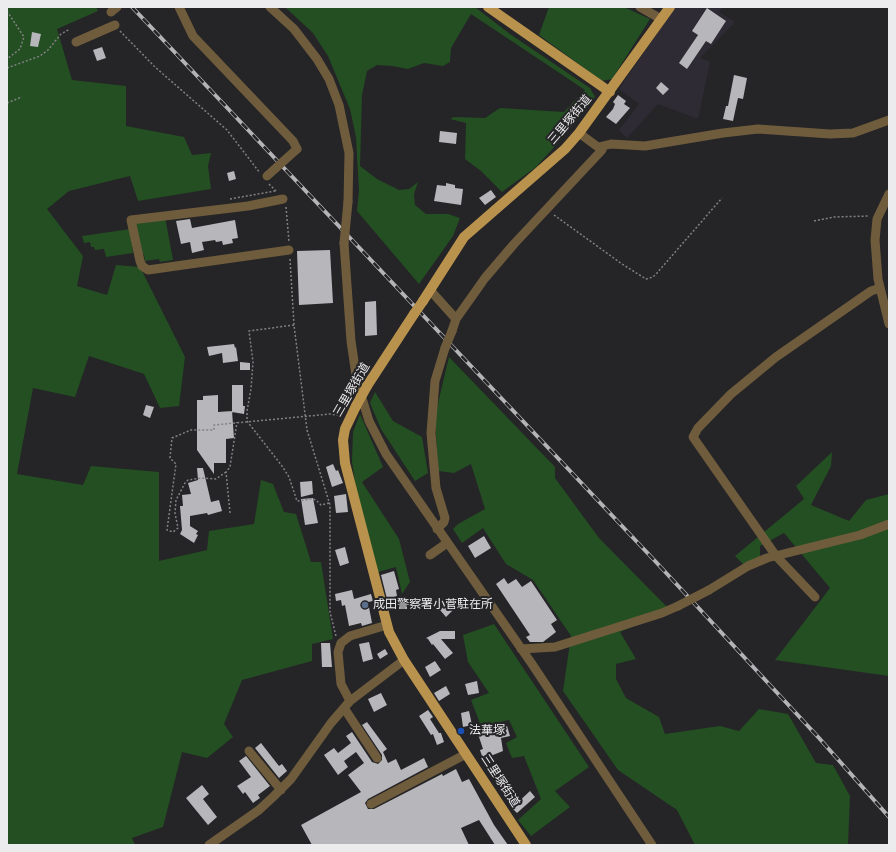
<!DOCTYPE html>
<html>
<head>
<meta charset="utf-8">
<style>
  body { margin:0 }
  #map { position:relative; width:896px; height:852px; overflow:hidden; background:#252427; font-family:"Space Grotesk",sans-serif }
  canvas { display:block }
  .frame { position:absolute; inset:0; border:8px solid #ecebed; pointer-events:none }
</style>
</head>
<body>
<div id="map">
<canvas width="896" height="852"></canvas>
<div class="frame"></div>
</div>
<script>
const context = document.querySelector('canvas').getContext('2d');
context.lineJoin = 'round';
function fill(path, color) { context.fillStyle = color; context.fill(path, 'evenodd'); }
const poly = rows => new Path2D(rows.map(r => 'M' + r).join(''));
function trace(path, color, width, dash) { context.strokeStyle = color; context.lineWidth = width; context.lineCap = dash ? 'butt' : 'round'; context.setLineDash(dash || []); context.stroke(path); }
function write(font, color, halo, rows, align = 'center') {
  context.font = font + ' "Space Grotesk","Noto Sans JP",sans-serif'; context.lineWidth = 4; context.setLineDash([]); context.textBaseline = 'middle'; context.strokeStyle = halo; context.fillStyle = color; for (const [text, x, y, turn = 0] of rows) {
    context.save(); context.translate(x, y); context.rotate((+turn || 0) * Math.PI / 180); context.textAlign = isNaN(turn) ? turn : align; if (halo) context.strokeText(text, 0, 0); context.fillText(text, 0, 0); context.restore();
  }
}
fill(poly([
  [675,7,723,7,719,12,735,22,700,58,710,62,698,119,658,104,627,138,619,130,639,104,619,89]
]), '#2f2b34');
fill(poly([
  [7,7,96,7,98,11,57,29,72,80,126,86,126,126,184,137,192,155,211,153,208,166,211,189,138,201,130,176,69,191,47,209,83,256,77,286,107,295,116,265,140,267,185,357,179,406,160,408,144,374,89,356,75,397,33,388,17,474,83,485,91,466,159,472,159,561,207,550,209,531,254,524,261,480,273,484,284,512,296,514,311,562,321,562,333,639,312,644,312,661,242,680,224,724,233,737,207,758,182,752,163,827,132,838,135,845,7,845],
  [285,7,475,7,510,34,590,88,595,97,557,144,536,167,502,192,481,171,465,159,466,123,450,119,454,117,485,118,500,108,564,112,585,90,471,14,451,48,450,62,443,66,424,63,408,69,392,66,377,65,367,71,362,95,360,166,377,179,399,190,409,189,418,182,414,194,415,205,426,214,448,214,460,218,453,236,419,284,357,211,359,190,357,156,356,137,350,109,328,56,313,33],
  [549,7,624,7,650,19,612,79,602,81,539,35],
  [165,217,173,260,160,262,159,259,145,261,144,254,141,255,135,222],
  [130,229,133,253,106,257,104,249,95,250,94,247,91,247,90,242,84,243,82,236],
  [449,357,555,467,555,478,599,538,671,611,620,632,636,659,616,664,616,679,626,698,659,717,665,734,720,726,739,731,759,709,788,714,816,763,833,765,850,796,848,845,695,845,677,810,618,770,563,691,571,636,533,580,506,564,483,528,462,543,453,529,458,524,485,509,471,464,454,473,438,471,435,416],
  [375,392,393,421,422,437,428,473,415,481,381,429,370,403],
  [360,414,383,467,362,482,399,539,410,582,402,594,396,567,378,572,355,483,352,461,353,432],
  [832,452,831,466,811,505,849,521,866,500,889,494,889,676,775,660,830,588,784,533,760,546,760,556,747,568,735,556,804,499,796,486],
  [494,624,589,767,555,791,570,807,531,836,518,820,541,799,524,756,512,758,506,743,517,737,509,720,481,726,471,700,489,693,468,662,463,635]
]), '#234f22');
fill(poly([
  [707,8,726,21,711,44,706,41,687,69,679,63,698,35,692,31],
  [32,32,41,34,38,47,30,46],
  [102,47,106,58,97,61,93,50],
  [734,75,747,78,743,99,738,98,733,121,723,119,726,106,728,106],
  [661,82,669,89,663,95,656,88],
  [618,95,626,101,624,104,630,108,616,124,606,117,613,109,615,104,613,102],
  [440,131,457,133,456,144,439,142],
  [234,171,236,179,229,181,227,173],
  [446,183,455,185,455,188,463,189,461,205,434,201,437,185,446,186],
  [491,190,496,197,485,205,479,198],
  [190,219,192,228,235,220,238,238,232,239,233,243,223,245,222,241,216,242,215,240,202,242,204,250,192,253,190,242,181,244,176,221],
  [330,250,333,303,299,305,297,251],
  [376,301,377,335,365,336,365,302],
  [234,344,235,348,236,347,238,361,223,363,222,353,209,356,207,347],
  [240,362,250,363,250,370,240,370],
  [232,385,243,385,243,406,245,406,244,414,232,412],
  [218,395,218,412,232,411,234,438,226,439,226,463,214,463,214,474,197,450,197,400,203,400,203,396],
  [146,405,154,407,150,418,143,415],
  [333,464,336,471,338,470,343,483,332,487,326,467],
  [197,468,203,468,211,502,219,500,222,511,208,515,207,513,190,516,190,526,198,531,196,534,198,535,194,543,180,534,182,530,180,506,183,506,182,495,191,494,188,483,198,480],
  [312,481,313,494,301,497,300,482],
  [346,494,348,512,336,513,334,496],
  [313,498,318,523,305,525,301,499],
  [484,536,491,548,475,558,468,546],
  [345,547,349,563,340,566,335,550],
  [394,571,399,589,396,590,397,596,387,599,381,575],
  [504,578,508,584,516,579,522,587,531,581,557,620,551,624,556,632,543,642,530,642,526,637,530,635,496,584],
  [352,590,354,599,371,594,373,601,368,602,372,623,362,626,361,623,349,626,345,605,342,606,341,600,336,601,335,594],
  [451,598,458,605,446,617,440,610],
  [440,631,455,631,455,639,441,639,453,653,445,659,433,644,432,645,428,639,426,638],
  [369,642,373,659,363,662,359,644],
  [321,643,330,643,332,667,322,667],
  [385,649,388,654,380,659,377,654],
  [435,661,441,670,430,677,425,667],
  [477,681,479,693,468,695,465,684],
  [446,686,450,694,439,701,434,693],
  [381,693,387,705,374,712,368,699],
  [428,710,433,717,430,719,439,733,441,733,444,742,437,745,433,734,431,735,419,716],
  [469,711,472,725,463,727,461,713],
  [367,722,387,749,383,752,388,763,396,759,401,770,424,758,428,767,368,799,365,803,368,809,374,809,442,774,443,776,456,769,462,782,469,779,494,825,508,845,495,845,479,820,461,828,469,845,312,845,301,825,361,792,348,775,364,763,356,752,344,761,348,767,338,775,324,755,334,748,338,753,351,743,346,736,352,732,372,762,378,764,382,760,382,755,362,725],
  [507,726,510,736,501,738,503,751,483,759,480,750,483,749,478,734],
  [261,743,279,766,282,764,287,771,279,778,255,748],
  [246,756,270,786,258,795,260,798,253,803,245,792,243,794,237,786,251,777,239,761],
  [202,785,209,794,203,799,217,817,208,825,186,798],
  [530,791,535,797,517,813,512,808]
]), '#b6b6bb');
trace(poly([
  [7,11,24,37,20,49,7,59],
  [120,31,155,67,227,130,260,173],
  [7,68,40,56,48,50,61,34,70,29],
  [7,103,22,97],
  [269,184,276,191],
  [230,199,275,191],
  [286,207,289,242],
  [554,215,622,264,646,279,653,277,657,273,722,198],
  [814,221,834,217,869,216],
  [290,259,294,325,307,430,330,505,330,612,336,636],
  [294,325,249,331,253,362,251,389,247,411,247,421,282,466,289,477,297,501,312,499,316,500,321,505,329,503],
  [226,472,216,479,202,478,188,480,185,483,176,500,175,513,178,528,173,532,167,530,176,464,170,458,172,438,191,430,214,430,214,425,330,414,341,416],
  [230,513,226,472,230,467,237,422]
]), '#828184', 1.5, [2, 2]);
trace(poly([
  [179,7,193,36,293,141,297,149],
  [270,7,294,29,317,59,329,79,339,105,349,153,348,202],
  [640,7,661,19],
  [111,12,117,7],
  [76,42,115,25],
  [599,147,611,144,645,146,723,133,758,129,830,134,853,133,889,120],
  [889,194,877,219,875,240,878,279,889,324],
  [283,199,248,206,131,220,140,261,142,266,148,270,289,250],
  [344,243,351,341,357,382,369,421,386,454,532,664,652,845],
  [430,290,456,319],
  [452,331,456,319,485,278,514,244,602,150,579,133],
  [437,529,444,522,445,518,436,488,431,433,435,381,445,348],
  [430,555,447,543],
  [709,590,748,566,767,558,860,535,889,524],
  [815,597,776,556,693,437,698,428,731,394,776,357,871,291,880,288],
  [521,649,555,647,662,613,678,606],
  [350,701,341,684,338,652,341,643,350,636,387,625],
  [344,708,377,758],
  [249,751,281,790],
  [371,804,466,754],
  [209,845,259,810,274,796,291,779,331,723,350,701,404,660]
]), '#6f5c3c', 9);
trace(poly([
  [488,7,610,92],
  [423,301,464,237,565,149,579,133,670,7],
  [367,386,414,314],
  [356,406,345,429,343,440,345,463,389,632,404,660,526,845]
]), '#b9934d', 10);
const rail = poly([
  [132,7,656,562,819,738,889,817]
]);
trace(rail, '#b4b3b6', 4);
trace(rail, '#252427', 2.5, [8]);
trace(poly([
  [267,176,297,149],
  [344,243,348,202],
  [445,348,452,331],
  [678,606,709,590]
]), '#6f5c3c', 9);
trace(poly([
  [414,314,423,301],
  [356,406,367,386]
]), '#b9934d', 10);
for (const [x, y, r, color] of [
  [365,605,4,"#5c6f8a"],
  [461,731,4,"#1a4fb4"]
]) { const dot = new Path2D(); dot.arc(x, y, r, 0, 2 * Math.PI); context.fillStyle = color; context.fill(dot); trace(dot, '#252427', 1.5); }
write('12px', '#ecebed', '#252427', [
  ["三里塚街道",570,120,-50],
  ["三里塚街道",352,390,-60],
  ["三里塚街道",500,781,57]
]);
write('12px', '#ecebed', '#252427', [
  ["成田警察署小菅駐在所",373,605],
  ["法華塚",469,731]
], 'left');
</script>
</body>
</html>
